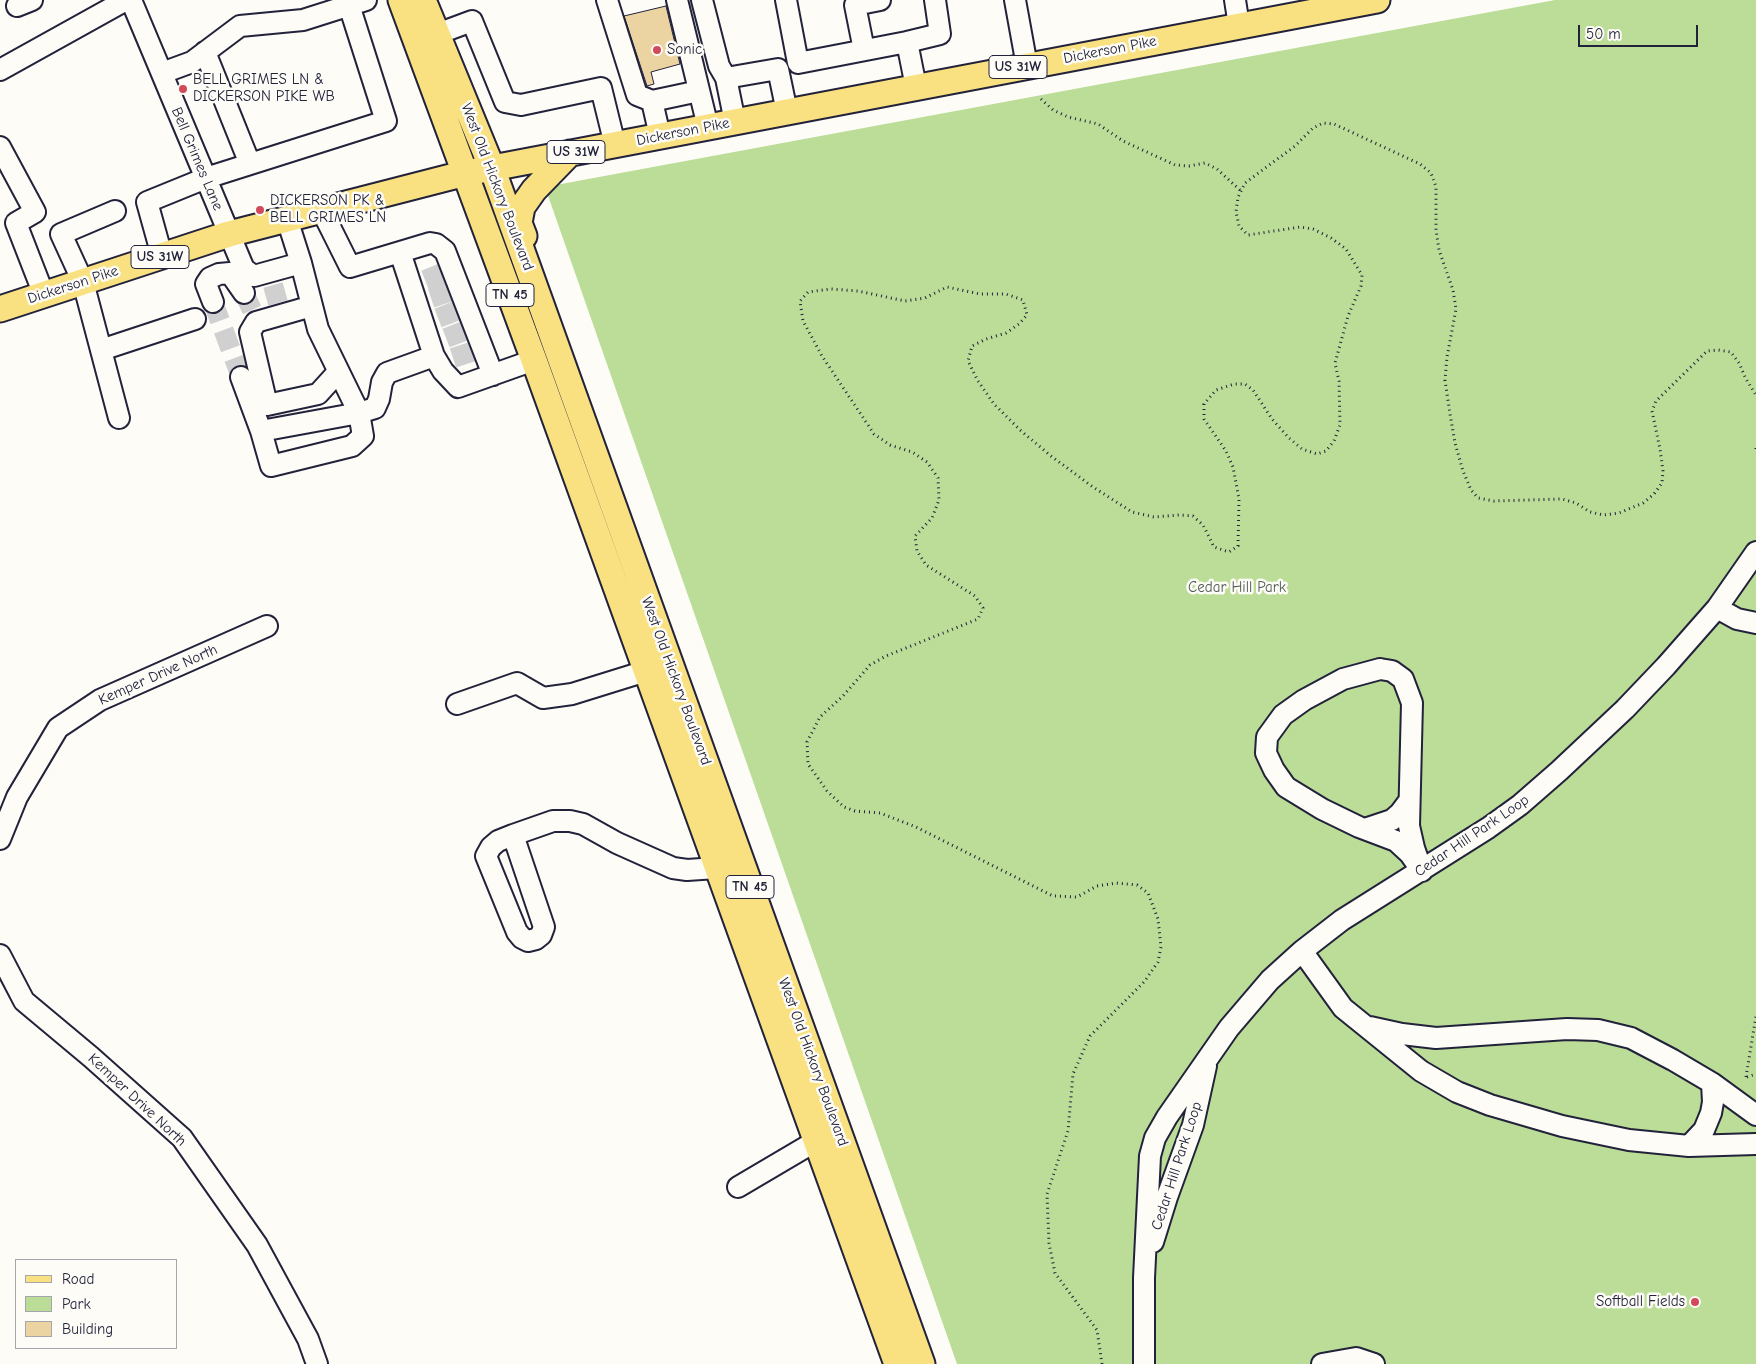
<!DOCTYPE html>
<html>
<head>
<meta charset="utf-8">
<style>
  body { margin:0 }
  #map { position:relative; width:1756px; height:1364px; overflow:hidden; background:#fdfcf7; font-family:"Comic Neue",sans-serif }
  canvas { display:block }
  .legend { position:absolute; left:15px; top:1259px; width:162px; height:90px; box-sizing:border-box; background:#fdfcf7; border:1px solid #a5a5ac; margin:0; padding:6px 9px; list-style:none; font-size:15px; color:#22223b }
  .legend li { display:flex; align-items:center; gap:10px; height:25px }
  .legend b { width:25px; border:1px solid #a5a5ac }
  .scale { position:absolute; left:1578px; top:25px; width:120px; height:22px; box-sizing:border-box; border:2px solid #22223b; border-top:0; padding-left:6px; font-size:15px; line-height:18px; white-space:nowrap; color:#22223b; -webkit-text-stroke:4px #fdfcf7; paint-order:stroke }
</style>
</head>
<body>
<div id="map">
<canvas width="1756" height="1364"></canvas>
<ul class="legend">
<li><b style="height:6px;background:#f9e181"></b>Road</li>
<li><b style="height:14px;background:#bbdd97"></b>Park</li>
<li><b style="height:14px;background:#ecd4a2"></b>Building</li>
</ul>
<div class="scale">50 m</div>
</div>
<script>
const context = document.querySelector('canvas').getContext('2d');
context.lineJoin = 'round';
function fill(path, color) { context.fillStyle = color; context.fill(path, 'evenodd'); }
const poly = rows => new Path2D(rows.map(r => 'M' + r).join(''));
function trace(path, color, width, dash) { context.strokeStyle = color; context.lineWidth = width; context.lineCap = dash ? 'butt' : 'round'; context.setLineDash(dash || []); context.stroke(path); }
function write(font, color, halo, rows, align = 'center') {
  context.font = font + ' "Comic Neue",sans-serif'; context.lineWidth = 5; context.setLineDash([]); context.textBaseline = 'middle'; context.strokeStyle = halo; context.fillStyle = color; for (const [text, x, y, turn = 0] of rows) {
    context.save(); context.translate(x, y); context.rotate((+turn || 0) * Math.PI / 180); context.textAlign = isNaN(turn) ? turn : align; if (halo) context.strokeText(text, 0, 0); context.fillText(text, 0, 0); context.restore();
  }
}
fill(poly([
  [1555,0,1756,0,1756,1364,957,1364,545,187]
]), '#bbdd97');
const building = poly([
  [666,6,680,64,651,72,654,84,647,86,624,16,666,6]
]);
fill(building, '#ecd4a2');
trace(building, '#22223b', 1);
trace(poly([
  [425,280,445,272],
  [273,285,278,303],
  [244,293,252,310],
  [431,298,452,291],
  [213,302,241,377],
  [438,318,459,310],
  [446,338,467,330],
  [453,358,474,351]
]), '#d1d0d1', 20, [20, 10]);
const minor = poly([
  [131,0,244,269,254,276,301,263],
  [607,0,637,95,652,101,699,91],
  [677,0,708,127],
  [702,0,719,66,726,78],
  [786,0,798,63,907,42,916,87],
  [1015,0,1027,66],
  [1235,0,1239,26],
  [17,6,32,0],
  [437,34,472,21,505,102,521,105,601,88,615,145],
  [907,42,940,34,935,0],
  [864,50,855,5,880,0],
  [205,52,250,164],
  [0,70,126,0],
  [162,73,192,62,240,26,303,20,366,0],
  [652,101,660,136],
  [735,122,726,78,778,69,787,112],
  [0,147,35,212,16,223,44,295],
  [321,209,350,267,400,252,434,356,443,371,458,387,534,360],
  [115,211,61,234,83,282,119,418],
  [287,219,301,263,318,329,359,413,375,408,379,399,382,382,387,373,434,356],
  [400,252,430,243,436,244,445,251,493,375],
  [162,256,147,202,206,178,386,121,349,5],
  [213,302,206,284,210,278,219,274,230,273,244,293],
  [312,306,256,322,250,332,267,405,318,394,338,372],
  [101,350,195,319],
  [241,377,261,431,271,466,352,446,363,436,359,413,261,431],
  [1717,608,1737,619,1756,623],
  [1380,669,1392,671,1403,679,1412,703,1409,826,1414,848,1422,871,1410,854,1396,841,1359,827,1322,809,1286,787,1274,770,1266,753,1267,737,1283,715,1304,700,1343,679,1380,669],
  [457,704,517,683,543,698,572,694,646,671],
  [1365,829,1392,820,1400,813,1409,801],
  [513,835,544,927,541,935,536,939,528,941,522,938,517,932,486,856,491,847,498,841,513,835,553,821,570,821,583,824,617,843,673,868,687,870,731,867],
  [0,839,17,797,58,728,100,700,267,626],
  [1302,951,1343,1008,1421,1071,1457,1092,1490,1105,1562,1126,1629,1140,1689,1146,1756,1144],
  [0,955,24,1001,91,1057,182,1138,257,1245,308,1339,317,1364],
  [1370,1027,1402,1034,1436,1038,1567,1029,1598,1030,1631,1038,1673,1060,1712,1083,1756,1115],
  [1689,1146,1704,1130,1711,1113,1713,1102,1712,1083],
  [738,1187,816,1141],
  [1153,1242,1167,1197,1193,1125,1206,1066],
  [1144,1364,1144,1278,1150,1156,1155,1138,1167,1117,1229,1028,1270,980,1302,951,1342,920,1488,828,1520,805,1559,771,1625,709,1666,666,1717,608,1756,552],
  [1322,1364,1356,1358,1374,1364]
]);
const major = poly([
  [401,0,534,360,897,1364],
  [423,0,492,168,922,1364],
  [524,236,519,223,522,207,534,190,570,153],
  [0,309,229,234,466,173,1377,0]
]);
trace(minor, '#22223b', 24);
trace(major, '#22223b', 29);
trace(poly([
  [1041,99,1053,110,1068,117,1098,124,1123,141,1175,165,1189,166,1205,163,1217,169,1241,191],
  [1756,448,1756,449],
  [1746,1077,1756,1016],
  [1747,1077,1756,1074],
  [1102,1364,1097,1330,1055,1273,1049,1243,1047,1194,1068,1131,1073,1074,1090,1036,1144,982,1158,962,1161,947,1158,919,1148,893,1137,885,1116,883,1097,886,1077,897,1053,896,916,827,880,813,855,811,844,807,827,791,808,764,807,742,820,717,843,696,870,665,886,656,978,619,983,608,975,596,926,565,917,551,915,536,932,518,939,500,938,478,927,462,912,452,890,445,874,434,822,356,803,321,800,301,808,292,831,289,858,291,905,301,925,298,947,287,980,294,1006,294,1023,300,1027,315,1019,324,1006,333,986,339,972,346,968,361,978,381,994,404,1020,430,1051,456,1093,487,1132,512,1154,517,1179,515,1193,516,1203,525,1214,547,1229,552,1238,546,1239,499,1233,467,1226,451,1204,419,1204,404,1216,390,1234,384,1245,384,1253,390,1272,419,1289,438,1302,449,1317,454,1326,451,1334,441,1340,425,1339,381,1335,363,1348,316,1361,286,1362,275,1346,249,1331,238,1313,229,1300,227,1248,235,1239,226,1236,212,1238,197,1245,183,1295,146,1313,128,1323,123,1334,124,1420,164,1431,173,1436,187,1436,230,1439,250,1453,290,1456,309,1447,357,1445,380,1450,414,1455,443,1463,471,1471,490,1478,498,1494,501,1562,499,1576,503,1590,512,1603,515,1619,513,1643,503,1654,494,1662,483,1663,471,1660,449,1652,411,1656,401,1707,351,1718,350,1731,352,1739,363,1746,379,1756,395]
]), '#22223b', 3, [1, 4]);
trace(minor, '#fdfcf7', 20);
trace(major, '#f9e181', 25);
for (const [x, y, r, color] of [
  [657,50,5,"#d1495b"],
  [183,89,5,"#d1495b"],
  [260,210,5,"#d1495b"],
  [1695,1302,5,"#d1495b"]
]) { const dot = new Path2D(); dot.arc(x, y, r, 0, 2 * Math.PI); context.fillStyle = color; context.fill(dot); trace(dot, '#fdfcf7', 2); }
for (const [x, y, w] of [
  [1018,67,58],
  [576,152,58],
  [160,257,58],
  [510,295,48],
  [750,887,48]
]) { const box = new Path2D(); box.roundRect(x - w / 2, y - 11.5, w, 23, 4); context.fillStyle = '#fdfcf7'; context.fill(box); trace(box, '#22223b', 1); }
write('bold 14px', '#22223b', null, [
  ["US 31W",1018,67],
  ["US 31W",576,152],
  ["US 31W",160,257],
  ["TN 45",510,295],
  ["TN 45",750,887]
]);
write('15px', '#22223b', '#fdfcf7', [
  ["Sonic",667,50],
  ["BELL GRIMES LN &",193,80],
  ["DICKERSON PIKE WB",193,97],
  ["DICKERSON PK &",270,201],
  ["BELL GRIMES LN",270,218],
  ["Softball Fields",1685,1302,"right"]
], 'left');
write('15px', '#22223b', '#fdfcf7', [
  ["Dickerson Pike",1110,50,-11],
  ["Dickerson Pike",683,132,-11],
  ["Bell Grimes Lane",197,159,67],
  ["West Old Hickory Boulevard",497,187,69],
  ["Dickerson Pike",73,285,-18],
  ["Kemper Drive North",158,675,-24],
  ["West Old Hickory Boulevard",676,681,70],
  ["Cedar Hill Park Loop",1472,836,-34],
  ["West Old Hickory Boulevard",813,1062,70],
  ["Kemper Drive North",137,1100,43],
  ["Cedar Hill Park Loop",1177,1166,-72]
]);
write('15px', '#505a57', '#fdfcf7', [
  ["Cedar Hill Park",1237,588]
]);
</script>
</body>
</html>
